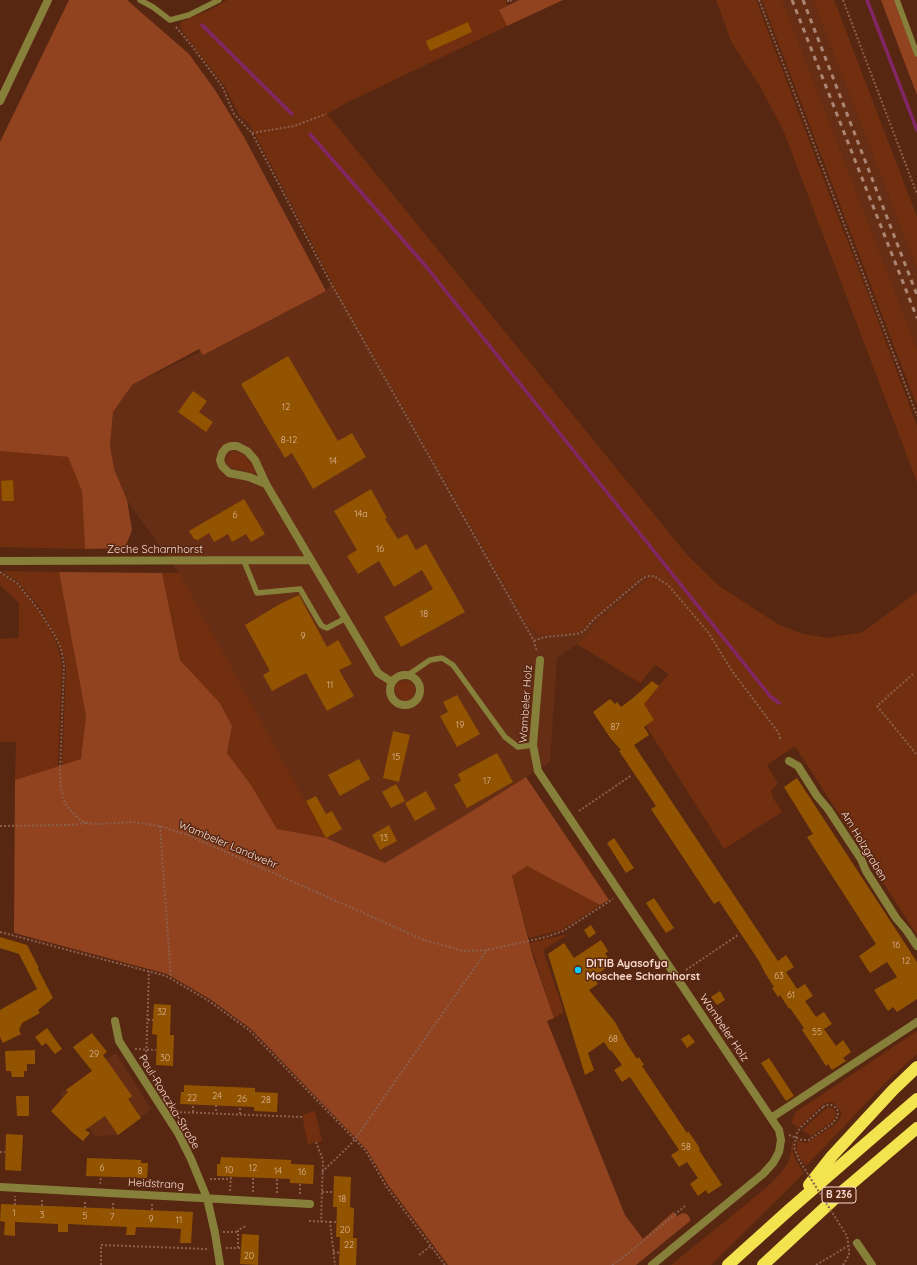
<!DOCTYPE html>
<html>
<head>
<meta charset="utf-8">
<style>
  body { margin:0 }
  canvas { display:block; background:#572712 }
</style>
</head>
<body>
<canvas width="917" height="1265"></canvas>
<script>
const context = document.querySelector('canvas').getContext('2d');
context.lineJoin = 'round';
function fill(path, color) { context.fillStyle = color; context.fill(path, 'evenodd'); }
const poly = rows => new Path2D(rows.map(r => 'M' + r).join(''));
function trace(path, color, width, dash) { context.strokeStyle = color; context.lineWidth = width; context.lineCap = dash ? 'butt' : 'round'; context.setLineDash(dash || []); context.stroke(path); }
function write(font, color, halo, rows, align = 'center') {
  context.font = font + ' Quicksand,sans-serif'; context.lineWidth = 3; context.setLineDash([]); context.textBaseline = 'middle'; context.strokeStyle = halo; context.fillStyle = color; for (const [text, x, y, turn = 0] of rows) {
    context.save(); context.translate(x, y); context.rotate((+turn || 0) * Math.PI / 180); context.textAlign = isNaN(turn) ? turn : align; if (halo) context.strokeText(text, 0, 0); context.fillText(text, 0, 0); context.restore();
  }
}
fill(poly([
  [782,0,813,0,917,269,917,349],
  [376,228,655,574,601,618,577,644,557,658,550,762,469,813,385,863,326,838,179,573,127,500,114,469,110,445,113,412,132,385,326,291],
  [116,1053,151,1109,118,1135,95,1136,76,1111,65,1101,60,1094]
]), '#662e15');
fill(poly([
  [227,0,505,0,508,5,499,10,507,26,346,103,327,114,688,556,718,585,779,625,803,634,828,638,863,632,917,592,917,935,795,746,767,765,778,784,771,790,773,798,782,812,724,849,646,726,654,720,643,704,669,674,655,665,640,683,577,644,601,618,654,574,643,576,593,618,583,629,576,633,544,635,538,634,528,625,332,282,255,134,249,124,239,115,224,85,182,31,180,27,181,22,216,7],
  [716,0,756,0,834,207,868,294,917,426,917,482,784,132,760,86,732,43],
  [762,0,782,0,917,349,917,406],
  [813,0,834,0,917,217,917,269],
  [0,451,68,457,82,491,85,549,0,547],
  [234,452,242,454,255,469,255,472,253,473,242,469,231,467,228,464,228,456],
  [2,571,59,572,86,716,81,760,62,765,66,665,62,650,56,636,41,609,18,582],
  [0,573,17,584,39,611,54,637,59,651,62,665,58,766,15,780,16,742,0,742,0,639,19,638,19,603,0,585],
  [162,573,179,573,326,838,277,829,251,785,227,753,232,726,220,703,180,660],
  [400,682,410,683,414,687,415,691,414,696,411,698,405,700,402,699,393,687],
  [527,866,600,905,561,930,529,938,512,876],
  [568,934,543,950,564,1012,554,1018,530,943],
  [917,1031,917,1054,885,1083,806,1166,799,1157,797,1151,797,1141,806,1143,810,1141,836,1124,841,1116,841,1111,834,1103,829,1102,823,1104,798,1128,791,1122,796,1112],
  [828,1107,834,1109,836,1113,836,1115,834,1120,811,1136,802,1130],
  [315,1111,322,1141,308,1144,302,1115],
  [792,1142,793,1142,793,1153,796,1161,804,1173,711,1265,671,1265,765,1189,780,1174,788,1163,791,1152]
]), '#722f0f');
fill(poly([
  [69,0,127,0,189,54,215,90,244,137,326,291,203,355,199,349,132,385,113,412,110,445,114,469,127,500,132,530,125,548,85,549,82,491,68,457,0,451,0,142],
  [519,0,563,0,507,26,499,10],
  [881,0,897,0,917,54,917,95],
  [59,572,162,573,180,660,220,703,232,726,227,753,251,785,277,829,326,838,385,863,469,813,526,777,609,900,600,905,527,866,512,876,533,957,554,1018,547,1021,625,1215,643,1239,673,1212,677,1216,683,1213,687,1214,690,1218,690,1221,636,1265,448,1265,388,1185,367,1150,251,1029,210,999,167,974,14,933,15,780,81,759,86,716]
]), '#914320');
trace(poly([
  [867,0,917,130],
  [202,25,292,114],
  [310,134,424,264,770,696,779,703]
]), '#832666', 3.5);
fill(poly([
  [468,22,472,32,430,51,426,41],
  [288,356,338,441,352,433,366,457,313,489,292,453,285,458,241,384],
  [193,391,207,401,199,412,213,422,206,432,178,412],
  [13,480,14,501,2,501,1,481],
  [371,489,387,518,385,519,398,539,407,534,416,550,426,544,465,612,401,647,384,617,433,589,422,570,394,587,379,561,358,574,347,556,357,550,334,511],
  [244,499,265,534,251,542,246,534,232,542,228,534,214,542,209,533,198,540,194,539,189,531],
  [299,595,327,647,338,640,352,664,339,670,354,696,327,711,306,673,272,691,263,675,270,671,245,625,280,604],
  [652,681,659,686,644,704,654,720,644,727,649,735,634,745,778,961,786,955,794,967,786,972,797,989,805,984,813,996,805,1001,816,1017,824,1012,832,1024,824,1029,836,1046,843,1040,851,1052,843,1058,846,1061,832,1070,828,1064,826,1066,817,1052,802,1030,804,1028,790,1008,789,1009,780,995,778,997,772,988,774,987,765,973,759,961,719,901,714,904,651,809,656,806,619,751,621,750,611,739,593,712,610,699,615,704,617,702,621,707,633,698],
  [457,695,480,734,457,747,440,716,448,712,443,702],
  [393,731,410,735,399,782,383,778],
  [497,753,513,782,467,808,454,785,461,781,458,774],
  [359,759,370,779,340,796,328,775],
  [797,778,917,962,917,999,897,1012,893,1007,888,1011,874,990,897,977,887,962,870,973,859,956,876,944,807,837,813,834,784,787],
  [396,784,405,801,391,808,382,792],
  [426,791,436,809,415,821,405,803],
  [316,796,326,814,332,811,342,829,326,838,306,801],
  [389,825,397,841,380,850,372,835],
  [614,838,634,868,626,873,607,843],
  [654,898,674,928,666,933,646,903],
  [591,925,596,933,589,938,584,930],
  [0,937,27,945,39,968,38,969,53,998,38,1010,40,1013,22,1023,19,1030,21,1034,3,1043,0,1037,0,1010,37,989,19,954,0,948],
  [601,940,608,951,605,954,608,957,604,959,609,966,593,977,598,984,589,990,615,1022,627,1044,637,1059,639,1057,644,1065,642,1066,687,1133,688,1131,697,1144,700,1149,699,1150,722,1185,708,1194,706,1190,698,1196,690,1184,698,1178,687,1162,679,1167,671,1155,679,1150,630,1077,622,1082,614,1070,622,1065,611,1050,610,1051,604,1042,588,1053,594,1070,585,1075,548,954,564,943,574,958],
  [720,991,725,1000,717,1005,711,997],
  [154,1004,171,1005,170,1035,174,1035,173,1066,156,1065,157,1035,152,1034],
  [47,1028,62,1049,55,1054,46,1043,42,1046,35,1037],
  [92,1033,107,1052,103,1055,132,1096,128,1099,141,1118,118,1135,105,1116,85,1130,90,1133,83,1141,73,1133,51,1111,68,1092,66,1090,92,1071,73,1047],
  [689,1034,695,1042,687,1048,681,1039],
  [35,1050,35,1064,27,1064,27,1071,24,1071,24,1077,12,1077,11,1071,6,1071,5,1051],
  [769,1058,794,1096,786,1101,761,1063],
  [184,1085,255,1088,255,1092,278,1093,277,1112,254,1111,254,1107,180,1104,181,1092,184,1092],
  [16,1096,29,1096,29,1116,17,1116],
  [6,1134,23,1135,21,1171,5,1170],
  [221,1157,291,1160,291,1164,314,1165,313,1184,290,1183,290,1179,217,1176,217,1164,220,1164],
  [87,1158,141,1160,141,1163,148,1163,147,1178,86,1176],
  [334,1176,351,1177,350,1207,354,1208,353,1238,357,1238,356,1265,339,1265,340,1237,336,1237,337,1207,333,1207],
  [1,1204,193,1212,191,1243,180,1243,181,1229,165,1228,136,1227,135,1235,126,1235,127,1227,68,1224,68,1232,58,1232,58,1224,15,1222,15,1236,4,1235,5,1222,0,1221],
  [242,1234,259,1235,258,1265,240,1264]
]), '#925400');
trace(poly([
  [508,0,508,2,512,0],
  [759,0,917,416],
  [843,0,917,194],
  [176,27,192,46,222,86,234,114,252,133,328,278,534,641,537,652],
  [252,133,294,126,326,114],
  [0,572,17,583,39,610,55,636,61,649,64,665,60,772,61,788,65,804,79,819,86,823,99,824,133,822,160,826,190,836,424,940,464,951,487,950,546,937,563,931,613,899],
  [534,641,544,637,577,634,584,631,593,620,643,578,649,576,654,576,668,585,708,632,732,671,778,732,780,737,780,741],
  [913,674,877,706,917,755],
  [579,811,632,775],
  [0,826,72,825,86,823],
  [160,826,171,979],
  [0,932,166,976,209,1001,249,1030,366,1151,386,1186,445,1265],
  [686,970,738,935],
  [148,1020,153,1020],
  [135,1049,156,1050],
  [146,1064,149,971],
  [216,1105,216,1113],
  [176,1112,302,1117],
  [193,1112,193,1104],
  [240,1114,240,1106],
  [789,1135,802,1140,809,1140,833,1123,838,1116,838,1111,835,1107,831,1105,826,1105,823,1107],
  [316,1142,323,1160,321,1222],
  [0,1152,5,1152],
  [322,1172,349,1146,355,1139,487,950],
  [210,1179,231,1179],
  [100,1184,101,1177],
  [144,1185,144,1178],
  [174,1187,174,1179],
  [230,1191,231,1177],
  [253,1192,253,1177],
  [322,1192,333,1192],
  [277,1193,277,1178],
  [300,1194,300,1184],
  [15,1205,15,1196],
  [42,1206,42,1199],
  [85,1208,85,1201],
  [113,1209,113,1202],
  [152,1210,152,1204],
  [309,1221,330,1222,335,1265],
  [330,1222,336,1222],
  [223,1232,238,1232],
  [226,1248,241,1248],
  [238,1248,238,1230,246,1226],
  [333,1252,340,1253],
  [419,1255,431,1246],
  [101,1265,101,1245,208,1249],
  [612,1265,625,1256,685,1206],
  [816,1265,848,1246]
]), '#8a5f4d', 2, [2, 2]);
trace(poly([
  [140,0,153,7,170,20,189,15,219,0],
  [897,0,917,54],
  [244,561,257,593,300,589,321,625,324,627,327,628,346,618],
  [408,675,430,660,442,658,453,665,505,737,518,747,533,745]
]), '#87803a', 5.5);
trace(poly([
  [0,101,48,0],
  [266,484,249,477,229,473,222,466,220,460,222,453,226,448,231,446,237,446,247,451,255,460,266,484,378,673,392,682],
  [0,561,311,560],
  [540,660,533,745,538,771,779,1130,781,1140,779,1152,773,1163,763,1174,652,1265],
  '390 690a15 15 0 1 1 30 0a15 15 0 1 1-30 0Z',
  [789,761,798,766,817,796,828,809,861,859,866,871,896,918,907,931,917,946],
  [115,1021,119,1041,178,1133,191,1159,207,1198,215,1233,220,1265],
  [771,1118,917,1022],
  [0,1187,310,1204],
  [857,1243,872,1265]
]), '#87803a', 8);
trace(poly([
  [809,1185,832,1156,893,1090,917,1067],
  [728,1265,789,1210,917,1099],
  [763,1265,844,1190,917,1128]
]), '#f3e34e', 12);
trace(poly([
  [792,0,917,318],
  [803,0,917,295]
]), '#ad8575', 3, [5, 5]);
trace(poly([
  [823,1107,801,1127,797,1133,794,1147,799,1160,847,1236,849,1248,849,1255,843,1265]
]), '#8a5f4d', 2, [2, 2]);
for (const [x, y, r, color] of [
  [578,970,4,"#0dcafa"]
]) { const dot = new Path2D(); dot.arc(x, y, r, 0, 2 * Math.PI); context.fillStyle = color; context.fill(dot); trace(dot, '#572712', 1.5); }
write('9px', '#dfb89a', null, [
  ["12",286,407],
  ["8-12",289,440],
  ["14",333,461],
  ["14a",361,514],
  ["6",235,515],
  ["16",380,549],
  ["18",424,614],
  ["9",303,636],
  ["11",330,685],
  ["19",460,725],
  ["87",615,727],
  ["15",396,757],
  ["17",487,781],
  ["13",384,838],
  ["16",896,945],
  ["12",906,961],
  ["63",779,976],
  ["61",791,995],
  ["32",162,1012],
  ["55",817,1032],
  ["68",613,1039],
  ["29",94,1054],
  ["30",165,1058],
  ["24",217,1096],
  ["22",192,1098],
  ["26",242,1099],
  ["28",266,1100],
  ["58",686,1147],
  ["6",102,1168],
  ["12",253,1168],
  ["10",229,1170],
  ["8",140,1171],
  ["14",278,1171],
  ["16",302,1172],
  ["18",342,1199],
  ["1",14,1213],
  ["3",42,1215],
  ["5",85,1216],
  ["7",112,1217],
  ["9",151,1219],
  ["11",179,1220],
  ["20",345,1230],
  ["22",349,1245],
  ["20",249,1256]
]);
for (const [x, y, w] of [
  [839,1195,34]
]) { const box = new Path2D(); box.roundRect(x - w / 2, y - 8, w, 16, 3); context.fillStyle = '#572712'; context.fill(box); trace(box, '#f9d9cd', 1); }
write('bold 10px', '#f9d9cd', null, [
  ["B 236",839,1195]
]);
write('11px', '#f9d9cd', '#572712', [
  ["Zeche Scharnhorst",155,550],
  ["Wambeler Holz",526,704,-86],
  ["Wambeler Landwehr",228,845,23],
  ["Am Holzgraben",864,846,59],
  ["Wambeler Holz",724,1028,56],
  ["Paul-Ronczka-Straße",169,1102,59],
  ["Heidstrang",156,1184,3]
]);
write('bold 11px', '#f9d9cd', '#572712', [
  ["DITIB Ayasofya",586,964],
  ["Moschee Scharnhorst",586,977]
], 'left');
</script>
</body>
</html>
